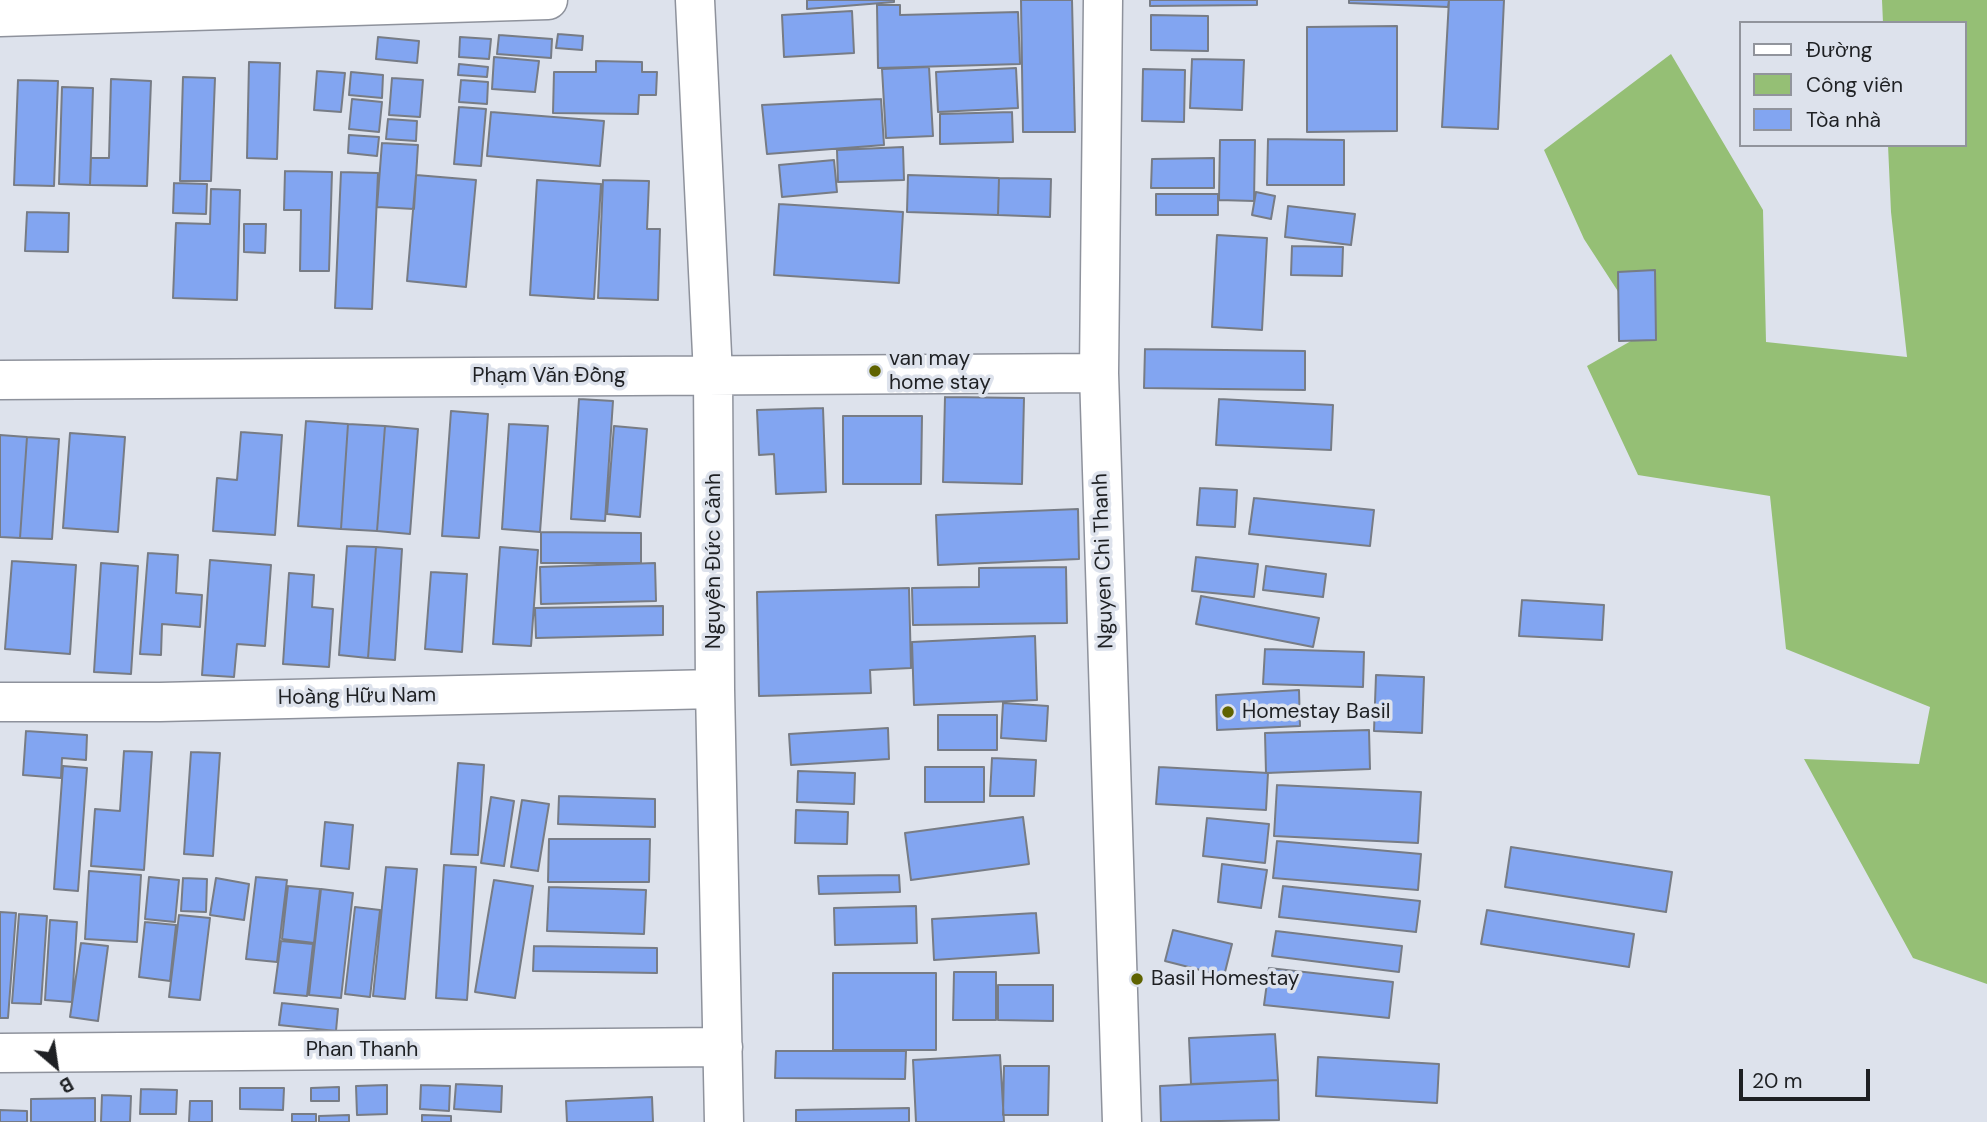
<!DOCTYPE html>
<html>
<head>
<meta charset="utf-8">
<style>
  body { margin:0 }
  #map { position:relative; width:1987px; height:1122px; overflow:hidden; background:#dde2ec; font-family:"DM Sans",sans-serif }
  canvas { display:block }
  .legend { position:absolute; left:1739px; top:21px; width:228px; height:126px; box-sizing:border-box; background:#dde2ec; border:2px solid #91949c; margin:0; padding:9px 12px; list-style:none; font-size:21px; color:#1e2023 }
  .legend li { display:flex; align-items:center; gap:14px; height:35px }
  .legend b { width:35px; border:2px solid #91949c }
  .north { position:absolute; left:21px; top:1031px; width:70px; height:70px; -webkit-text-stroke:5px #dde2ec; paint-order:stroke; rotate:151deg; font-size:19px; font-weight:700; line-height:28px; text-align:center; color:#1e2023 }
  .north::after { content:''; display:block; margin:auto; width:24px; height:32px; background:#1e2023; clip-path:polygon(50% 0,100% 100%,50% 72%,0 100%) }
  .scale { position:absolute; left:1739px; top:1069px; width:131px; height:32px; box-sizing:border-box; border:4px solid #1e2023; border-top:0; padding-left:9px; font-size:21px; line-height:24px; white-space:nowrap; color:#1e2023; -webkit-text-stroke:5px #dde2ec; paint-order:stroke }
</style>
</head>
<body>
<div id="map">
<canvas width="1987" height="1122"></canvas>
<ul class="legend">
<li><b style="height:9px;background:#fff"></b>Đường</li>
<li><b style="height:19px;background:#95bf75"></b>Công viên</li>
<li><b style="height:19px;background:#82a5f1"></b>Tòa nhà</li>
</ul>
<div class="north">B</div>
<div class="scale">20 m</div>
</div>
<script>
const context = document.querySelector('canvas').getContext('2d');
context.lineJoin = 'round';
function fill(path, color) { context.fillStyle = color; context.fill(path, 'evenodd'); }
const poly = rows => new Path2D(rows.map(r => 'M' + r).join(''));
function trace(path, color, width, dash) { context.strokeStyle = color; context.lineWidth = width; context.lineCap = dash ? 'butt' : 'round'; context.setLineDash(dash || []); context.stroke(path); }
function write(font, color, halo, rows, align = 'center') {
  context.font = font + ' "DM Sans",sans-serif'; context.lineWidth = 7; context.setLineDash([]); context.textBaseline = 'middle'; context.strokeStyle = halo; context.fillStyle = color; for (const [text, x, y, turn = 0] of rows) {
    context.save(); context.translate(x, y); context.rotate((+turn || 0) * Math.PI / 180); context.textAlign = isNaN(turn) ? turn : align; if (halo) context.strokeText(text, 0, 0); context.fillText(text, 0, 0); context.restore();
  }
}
fill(poly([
  [1882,0,1987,0,1987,984,1913,958,1804,759,1919,764,1930,707,1786,649,1770,496,1638,475,1587,366,1645,333,1584,239,1544,150,1671,54,1763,210,1766,342,1907,357,1891,212,1888,145,1964,145,1964,23,1883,23]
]), '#95bf75');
const building = poly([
  [807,0,894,0,894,2,807,9,807,0],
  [1021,0,1072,0,1075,132,1023,132,1021,0],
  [1150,0,1257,0,1257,5,1150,6,1150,0],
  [1349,0,1449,0,1448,7,1349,3,1349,0],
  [1449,0,1504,0,1498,129,1442,127,1449,0],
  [877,5,900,5,900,15,1018,12,1020,64,878,68,877,5],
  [852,11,854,53,784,57,782,15,852,11],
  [1151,15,1208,16,1208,51,1151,50,1151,15],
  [1397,26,1397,131,1307,132,1307,27,1397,26],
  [558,34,583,36,582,50,556,48,558,34],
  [499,35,552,39,551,58,497,54,499,35],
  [378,37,419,41,417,63,376,59,378,37],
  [460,37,491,39,489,59,459,57,460,37],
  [494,57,539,61,535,92,492,89,494,57],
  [1192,59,1244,60,1242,110,1190,108,1192,59],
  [596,61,642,62,642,72,657,72,656,95,639,95,638,114,553,113,554,72,596,72,596,61],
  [249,62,280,63,277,159,247,158,249,62],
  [459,64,488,67,487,77,458,75,459,64],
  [929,67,933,136,886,138,882,69,929,67],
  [1016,68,1018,108,938,112,936,72,1016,68],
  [1143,69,1185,70,1184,122,1142,121,1143,69],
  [317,71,345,73,341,112,314,110,317,71],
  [351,72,383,75,382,98,349,95,351,72],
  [183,77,215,78,211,181,180,181,183,77],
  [392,78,423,80,420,117,389,115,392,78],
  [111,79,151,81,147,186,90,185,91,158,109,158,111,79],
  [18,80,58,81,54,186,14,185,18,80],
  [461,80,488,82,487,104,459,102,461,80],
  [62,87,93,88,90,185,59,184,62,87],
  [352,99,382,102,379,132,349,129,352,99],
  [881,99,884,145,767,154,762,105,881,99],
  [459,107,486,109,481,166,454,164,459,107],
  [491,112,604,121,600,166,487,156,491,112],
  [1012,112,1013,142,940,144,940,114,1012,112],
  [388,119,417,121,416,141,386,139,388,119],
  [349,135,379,137,377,156,348,153,349,135],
  [1268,139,1344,140,1344,185,1267,185,1268,139],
  [1220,140,1255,140,1254,201,1219,200,1220,140],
  [382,143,418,145,414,209,377,207,382,143],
  [903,147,904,180,838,182,837,150,903,147],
  [1214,158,1214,188,1151,188,1152,159,1214,158],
  [834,160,837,192,782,197,779,165,834,160],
  [285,171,332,172,329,271,300,271,301,210,284,210,285,171],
  [341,172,378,173,372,309,335,308,341,172],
  [416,175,476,180,466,287,407,281,416,175],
  [908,175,999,178,998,215,907,212,908,175],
  [999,178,1051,179,1050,217,998,215,999,178],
  [537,180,601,184,594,299,530,295,537,180],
  [603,180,649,181,647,229,660,229,658,300,598,298,603,180],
  [174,183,207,184,206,214,173,213,174,183],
  [211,189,240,190,237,300,173,298,176,223,210,224,211,189],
  [1256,192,1275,196,1271,219,1252,215,1256,192],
  [1156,194,1218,194,1218,215,1156,215,1156,194],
  [779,204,903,212,899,283,774,275,779,204],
  [1288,206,1355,214,1351,245,1285,237,1288,206],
  [27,212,69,213,68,252,25,251,27,212],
  [244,224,266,224,265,253,244,252,244,224],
  [1217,235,1267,238,1262,330,1212,327,1217,235],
  [1292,246,1343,247,1342,276,1291,275,1292,246],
  [1655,270,1656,340,1619,341,1618,272,1655,270],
  [1145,349,1305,351,1305,390,1144,388,1145,349],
  [945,397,1024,398,1022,484,943,482,945,397],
  [579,399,613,401,605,521,571,519,579,399],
  [1219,399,1333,405,1331,450,1216,445,1219,399],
  [823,408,826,492,776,494,774,454,759,455,757,410,823,408],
  [451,411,488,414,479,538,442,536,451,411],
  [843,416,922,416,921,484,843,484,843,416],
  [306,421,348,424,341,529,298,526,306,421],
  [348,424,385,426,377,531,341,529,348,424],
  [509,424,548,426,540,532,502,529,509,424],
  [385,426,418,429,410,534,377,531,385,426],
  [614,426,647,429,640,517,607,514,614,426],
  [241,432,282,435,275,535,213,531,217,478,237,480,241,432],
  [70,433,125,437,118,532,63,528,70,433],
  [0,435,27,437,20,538,0,537,0,435],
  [27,437,59,439,52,539,20,538,27,437],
  [1200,488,1237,490,1235,527,1197,525,1200,488],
  [1254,498,1374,510,1370,546,1249,534,1254,498],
  [1078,509,1079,559,938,565,936,515,1078,509],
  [541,532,641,533,641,563,541,563,541,532],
  [347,546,376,547,368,658,339,655,347,546],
  [376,547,402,549,395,660,368,658,376,547],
  [500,547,538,550,531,646,493,644,500,547],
  [148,553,178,555,176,593,202,595,200,627,162,624,161,655,140,654,148,553],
  [1196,557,1258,564,1254,597,1192,591,1196,557],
  [210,560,271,565,265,646,237,644,234,677,202,675,210,560],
  [12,561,76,565,70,654,5,649,12,561],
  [101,563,138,566,131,674,94,672,101,563],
  [655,563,656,601,541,604,540,567,655,563],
  [1266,566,1326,574,1323,597,1263,590,1266,566],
  [1066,567,1067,623,913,625,912,588,979,587,979,568,1066,567],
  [431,572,467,574,462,652,425,649,431,572],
  [289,573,314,575,312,607,333,609,329,667,283,664,289,573],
  [909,588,911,668,870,670,871,693,759,696,757,592,909,588],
  [1201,596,1319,618,1313,647,1196,624,1201,596],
  [1522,600,1604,605,1602,640,1519,636,1522,600],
  [663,606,663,635,536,638,535,608,663,606],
  [1035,636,1037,700,914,705,912,642,1035,636],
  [1265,649,1364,652,1363,687,1263,684,1265,649],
  [1376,675,1424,677,1422,733,1374,731,1376,675],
  [1299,690,1300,726,1217,730,1216,695,1299,690],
  [1003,703,1048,706,1046,741,1001,738,1003,703],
  [938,715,997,715,997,750,938,750,938,715],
  [888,728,889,759,791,765,789,734,888,728],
  [1369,730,1370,769,1266,773,1265,733,1369,730],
  [26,731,87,735,86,760,62,758,61,778,23,775,26,731],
  [124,751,152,752,144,870,91,866,95,809,120,811,124,751],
  [191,752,220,753,213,856,184,854,191,752],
  [992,758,1036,760,1034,796,990,796,992,758],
  [458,763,484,765,478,855,451,854,458,763],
  [63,766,87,768,78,891,54,889,63,766],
  [925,767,984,767,984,802,925,802,925,767],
  [1159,767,1268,773,1266,810,1156,804,1159,767],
  [798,771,855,773,854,804,797,802,798,771],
  [1277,785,1421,792,1418,843,1274,836,1277,785],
  [559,796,655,799,655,827,558,824,559,796],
  [491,797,514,801,504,866,481,863,491,797],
  [522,800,549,804,538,871,511,867,522,800],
  [796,810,848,812,847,844,795,843,796,810],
  [1023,817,1029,864,911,880,905,833,1023,817],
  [1207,818,1269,824,1265,863,1203,856,1207,818],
  [325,822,353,825,349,869,321,866,325,822],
  [549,839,650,839,649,882,548,882,549,839],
  [1277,841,1421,854,1418,890,1273,878,1277,841],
  [1511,847,1672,872,1666,912,1505,887,1511,847],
  [1222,864,1267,870,1261,908,1218,902,1222,864],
  [444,865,476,867,467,1000,436,998,444,865],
  [386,867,417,869,405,999,373,996,386,867],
  [89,871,141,875,137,942,85,939,89,871],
  [899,875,900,892,819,894,818,876,899,875],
  [149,877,179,880,175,922,145,919,149,877],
  [256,877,287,880,277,962,246,959,256,877],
  [183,878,207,879,206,912,181,911,183,878],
  [216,878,249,884,244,920,210,915,216,878],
  [494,880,533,886,515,998,475,992,494,880],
  [288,886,320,889,314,943,282,939,288,886],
  [1283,886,1420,901,1416,932,1279,917,1283,886],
  [549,887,646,890,644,934,547,931,549,887],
  [321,889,353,893,341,998,309,995,321,889],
  [916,906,917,943,835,945,834,908,916,906],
  [355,907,380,910,370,997,345,994,355,907],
  [1487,910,1634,934,1629,967,1481,944,1487,910],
  [0,912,16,913,8,1018,0,1018,0,912],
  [1036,913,1039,953,934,960,932,919,1036,913],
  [19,914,47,916,41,1004,12,1003,19,914],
  [179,915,210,918,200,1000,169,997,179,915],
  [50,920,77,922,72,1002,45,1000,50,920],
  [145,922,176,925,170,981,139,977,145,922],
  [1173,930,1232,944,1224,976,1165,961,1173,930],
  [1276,931,1402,946,1399,972,1272,956,1276,931],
  [281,941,313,944,307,996,274,993,281,941],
  [81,943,108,946,98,1021,70,1017,81,943],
  [534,946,657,948,657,973,533,971,534,946],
  [1269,968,1393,982,1389,1018,1264,1005,1269,968],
  [954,972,996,972,996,1020,953,1020,954,972],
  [833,973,936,973,936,1050,833,1050,833,973],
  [998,985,1053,985,1053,1021,998,1020,998,985],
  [282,1003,338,1009,336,1031,279,1025,282,1003],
  [1275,1034,1278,1080,1191,1084,1189,1038,1275,1034],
  [776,1051,906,1051,905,1079,775,1078,776,1051],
  [1000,1055,1004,1122,916,1122,913,1060,1000,1055],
  [1318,1057,1439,1064,1437,1103,1316,1096,1318,1057],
  [1004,1066,1049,1066,1048,1115,1003,1115,1004,1066],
  [1278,1080,1279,1120,1161,1122,1160,1086,1278,1080],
  [456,1084,502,1086,501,1112,454,1109,456,1084],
  [387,1085,387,1114,357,1115,356,1086,387,1085],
  [421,1085,450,1086,449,1111,420,1109,421,1085],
  [339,1087,339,1101,311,1101,311,1088,339,1087],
  [240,1088,284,1088,283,1110,240,1109,240,1088],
  [141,1089,177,1090,176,1114,140,1114,141,1089],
  [102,1095,131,1096,130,1122,101,1122,102,1095],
  [652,1097,653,1122,567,1122,566,1101,652,1097],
  [95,1098,95,1122,31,1122,31,1099,95,1098],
  [190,1101,212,1101,212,1122,189,1122,190,1101],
  [909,1108,909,1122,796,1122,796,1110,909,1108],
  [0,1110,27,1111,27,1122,0,1122,0,1110],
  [292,1114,316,1114,316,1122,292,1122,292,1114],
  [349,1115,349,1122,319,1122,319,1116,349,1115],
  [422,1115,451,1116,451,1122,422,1122,422,1115]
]);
fill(building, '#82a5f1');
trace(building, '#777c85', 2);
const street = poly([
  [695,0,713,375,715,689,724,1122],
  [1103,0,1099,373,1122,1122],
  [0,17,548,0],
  [0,380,1099,373],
  [0,702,160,702,715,689],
  [0,1053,723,1047]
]);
trace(street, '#8e929c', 41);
trace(street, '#fff', 38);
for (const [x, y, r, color] of [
  [875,371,7,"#5f6300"],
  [1228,712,7,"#5f6300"],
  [1137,979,7,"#5f6300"]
]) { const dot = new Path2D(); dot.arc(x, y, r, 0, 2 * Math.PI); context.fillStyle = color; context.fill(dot); trace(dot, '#dde2ec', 2.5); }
write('21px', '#1e2023', '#dde2ec', [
  ["van may",889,359],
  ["home stay",889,383],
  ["Homestay Basil",1242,712],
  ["Basil Homestay",1151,979]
], 'left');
write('21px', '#1e2023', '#dde2ec', [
  ["Phạm Văn Đồng",549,376],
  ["Nguyễn Đức Cảnh",714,561,-90],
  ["Nguyen Chi Thanh",1104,561,-92],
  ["Hoàng Hữu Nam",357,697,-1],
  ["Phan Thanh",362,1050]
]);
</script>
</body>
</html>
